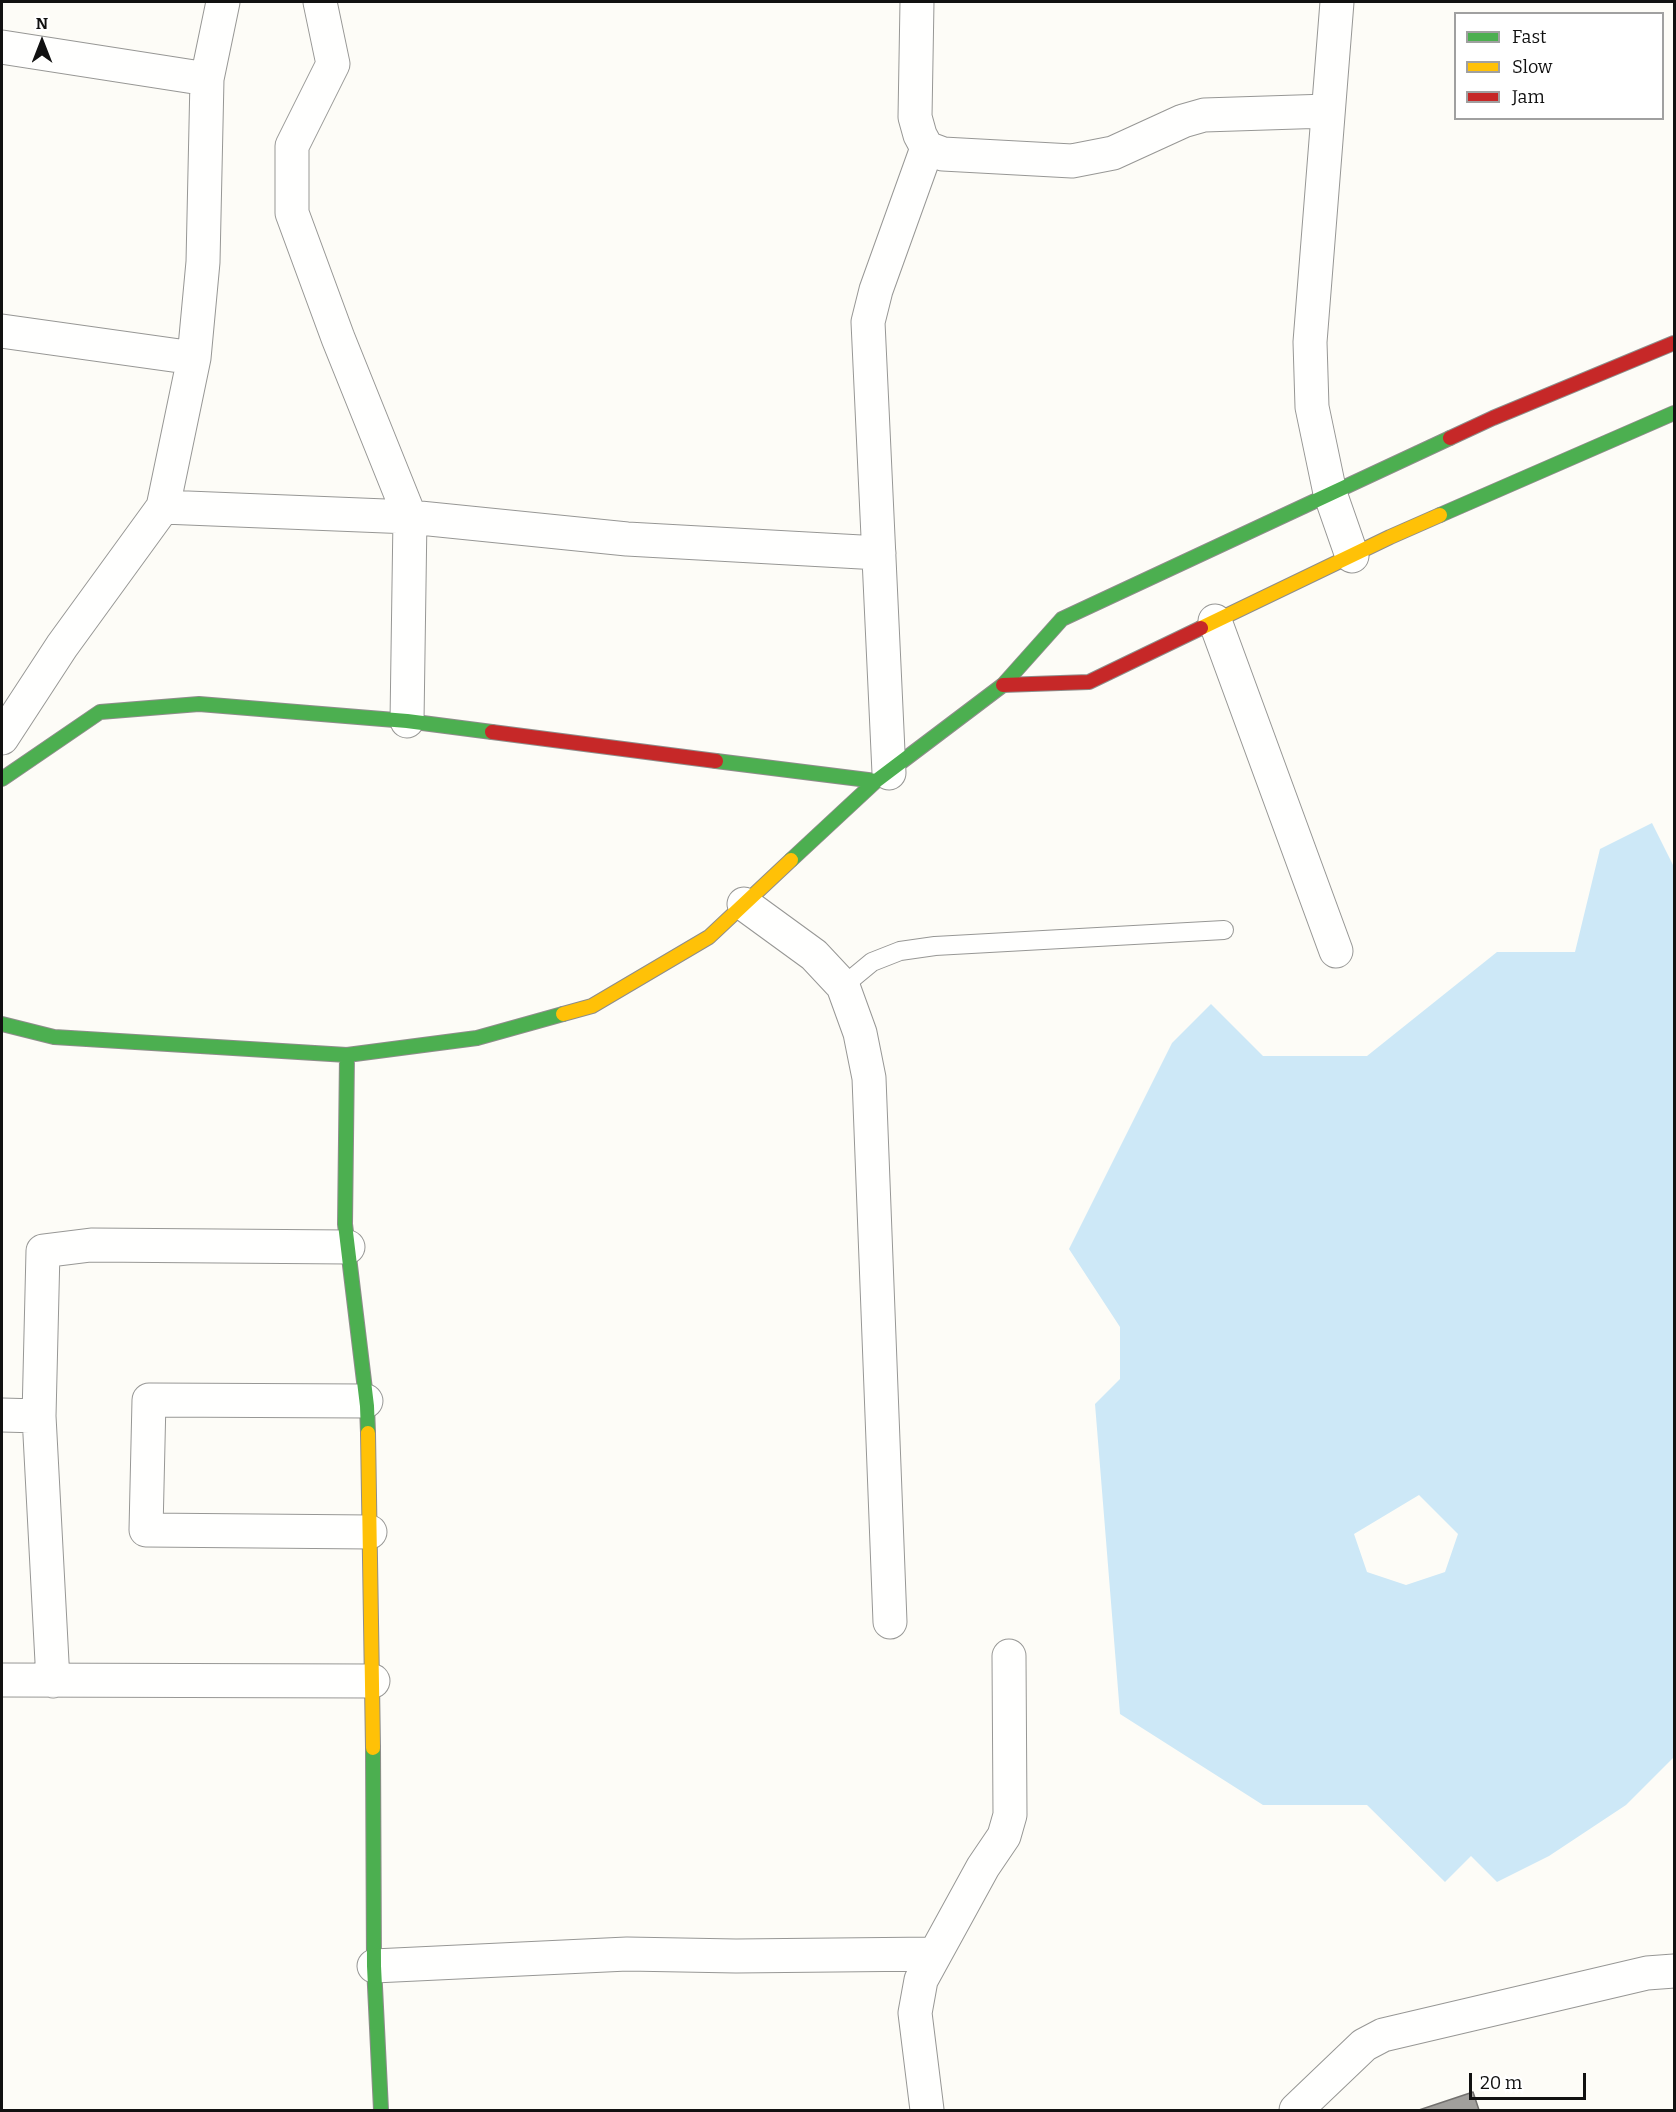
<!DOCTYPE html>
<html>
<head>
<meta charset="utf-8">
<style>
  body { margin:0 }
  #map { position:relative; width:1676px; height:2112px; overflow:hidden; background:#fdfcf7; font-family:Bitter,serif }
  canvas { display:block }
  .frame { position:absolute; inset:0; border:3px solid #111; pointer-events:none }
  .legend { position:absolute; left:1454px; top:12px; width:210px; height:108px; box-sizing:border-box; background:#fff; border:2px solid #a0a0a0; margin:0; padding:8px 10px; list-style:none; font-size:18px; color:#111 }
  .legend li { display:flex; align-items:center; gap:12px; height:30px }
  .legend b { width:30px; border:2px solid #a0a0a0 }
  .north { position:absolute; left:12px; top:12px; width:60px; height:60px; -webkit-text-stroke:4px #fff; paint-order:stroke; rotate:0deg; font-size:16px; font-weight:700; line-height:24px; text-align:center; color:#111 }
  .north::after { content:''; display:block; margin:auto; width:21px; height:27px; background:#111; clip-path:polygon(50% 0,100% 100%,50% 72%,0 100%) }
  .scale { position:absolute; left:1469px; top:2073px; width:117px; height:27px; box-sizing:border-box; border:3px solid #111; border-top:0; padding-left:8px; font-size:18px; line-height:21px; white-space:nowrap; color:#111; -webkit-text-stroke:4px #fff; paint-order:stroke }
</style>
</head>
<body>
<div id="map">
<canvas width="1676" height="2112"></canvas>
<div class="frame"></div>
<ul class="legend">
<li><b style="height:8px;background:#4caf50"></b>Fast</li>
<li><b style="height:8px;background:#ffc107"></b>Slow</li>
<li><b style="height:8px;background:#c62828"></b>Jam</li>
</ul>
<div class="north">N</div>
<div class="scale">20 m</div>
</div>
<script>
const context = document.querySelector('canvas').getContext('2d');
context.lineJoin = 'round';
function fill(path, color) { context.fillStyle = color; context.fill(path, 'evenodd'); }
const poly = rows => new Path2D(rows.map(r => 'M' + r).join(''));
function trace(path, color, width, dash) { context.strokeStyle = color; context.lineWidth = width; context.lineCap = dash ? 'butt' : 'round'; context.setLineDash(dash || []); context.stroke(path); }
fill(poly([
  [1652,823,1674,867,1674,1757,1626,1805,1549,1856,1497,1882,1471,1856,1445,1882,1367,1805,1263,1805,1120,1714,1095,1404,1120,1379,1120,1327,1069,1249,1172,1043,1211,1004,1263,1056,1367,1056,1497,952,1575,952,1600,849],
  [1419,1495,1458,1534,1445,1572,1406,1585,1367,1572,1354,1534]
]), '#cde8f7');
const building = poly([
  [1473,2092,1479,2110,1419,2110,1473,2092]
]);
fill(building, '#a19f9c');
trace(building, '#716f6d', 1.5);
const lane = poly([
  [843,986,872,962,900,951,935,946,1224,930]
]);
const street = poly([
  [320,2,333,64,292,146,292,213,338,338,410,517,407,721],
  [917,2,915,117,920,135,927,148,943,154,1072,161,1113,153,1183,121,1204,115,1328,111],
  [1337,2,1310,342,1312,407,1330,493,1352,556],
  [2,47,207,79],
  [2,331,194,358],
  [163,507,410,517,627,539,879,553],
  [1215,621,1336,951],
  [2,738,62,646,163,507,194,358,203,262,207,79,223,2],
  [889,773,868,322,876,290,927,148],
  [744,904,814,955,843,986,860,1033,869,1078,890,1622],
  [366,1401,149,1400,146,1530,370,1532],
  [2,1415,39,1416],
  [2,1680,373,1681],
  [53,1681,39,1416,43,1251,91,1245,348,1247],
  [374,1966,627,1954,736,1956,934,1954],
  [927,2110,915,2013,921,1980,983,1867,1004,1836,1010,1815,1009,1656],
  [1296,2110,1364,2045,1383,2035,1647,1973,1674,1971]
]);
const fast = poly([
  [1440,515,1674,413],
  [716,761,876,781],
  [2,779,100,712,199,704,407,721,492,732],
  [791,860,876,781,1003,685,1062,619,1450,438],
  [2,1024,54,1037,347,1055,477,1038,563,1014],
  [347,1055,345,1224,367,1406,368,1433],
  [373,1748,374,1966,381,2110]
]);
const slow = poly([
  [1201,628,1390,537,1440,515],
  [563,1014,592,1006,709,937,791,860],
  [368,1433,373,1748]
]);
const jam = poly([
  [1450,438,1493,418,1674,343],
  [1003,685,1089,682,1201,628],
  [492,732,716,761]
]);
trace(lane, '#979795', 20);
trace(street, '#979795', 35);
trace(fast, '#8e8d8b', 16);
trace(slow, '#8e8d8b', 16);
trace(jam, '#8e8d8b', 16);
trace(lane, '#fffffe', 18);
trace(street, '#fffffe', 33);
trace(fast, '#4caf50', 14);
trace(slow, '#ffc107', 14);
trace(jam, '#c62828', 14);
</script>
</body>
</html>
